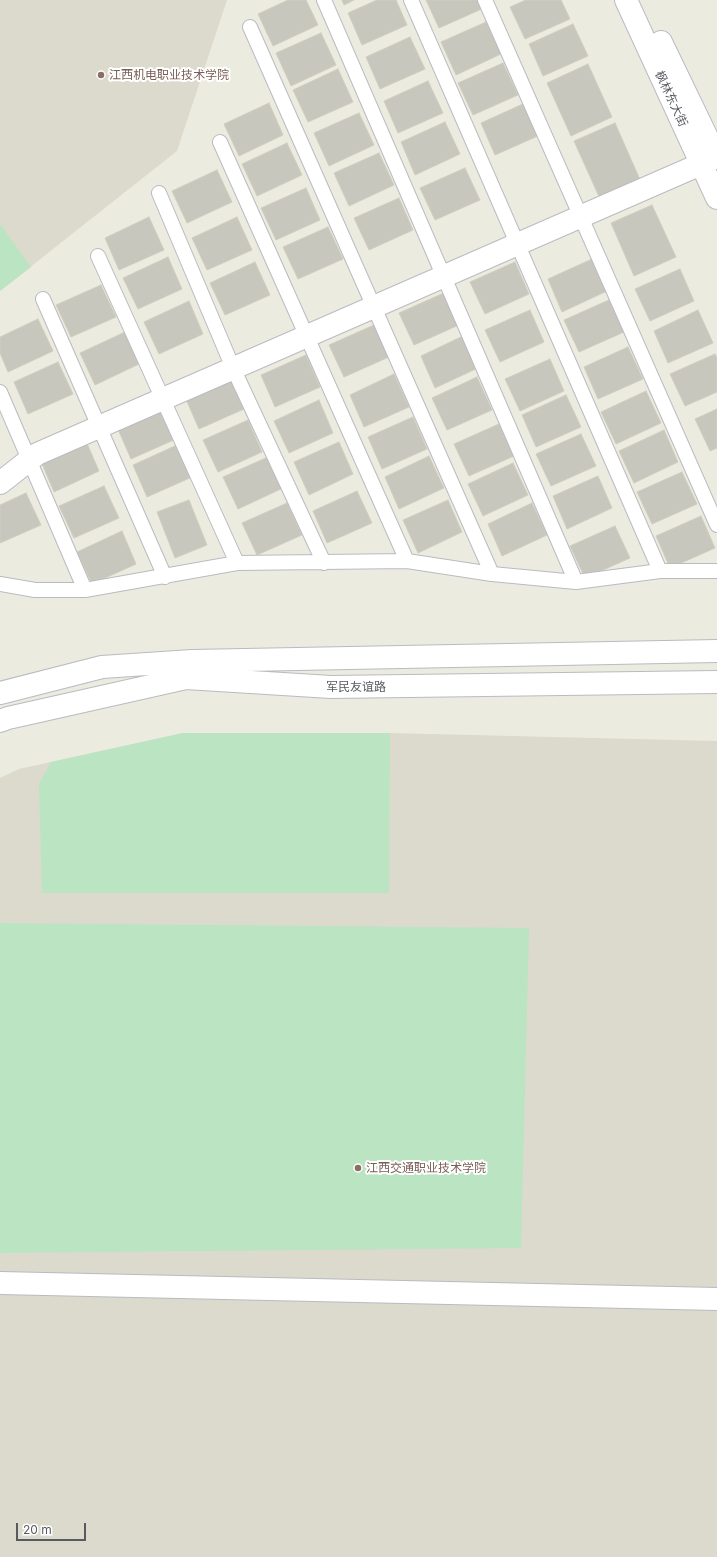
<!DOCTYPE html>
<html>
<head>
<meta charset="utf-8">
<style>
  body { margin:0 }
  #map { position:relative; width:717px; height:1557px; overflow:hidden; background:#ebebdf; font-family:Inter,sans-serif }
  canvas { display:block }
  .scale { position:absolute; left:16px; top:1523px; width:70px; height:18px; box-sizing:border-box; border:2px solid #585a60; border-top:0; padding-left:5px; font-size:12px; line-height:14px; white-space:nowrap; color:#585a60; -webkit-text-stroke:3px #fff; paint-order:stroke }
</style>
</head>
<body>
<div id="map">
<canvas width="717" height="1557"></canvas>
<div class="scale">20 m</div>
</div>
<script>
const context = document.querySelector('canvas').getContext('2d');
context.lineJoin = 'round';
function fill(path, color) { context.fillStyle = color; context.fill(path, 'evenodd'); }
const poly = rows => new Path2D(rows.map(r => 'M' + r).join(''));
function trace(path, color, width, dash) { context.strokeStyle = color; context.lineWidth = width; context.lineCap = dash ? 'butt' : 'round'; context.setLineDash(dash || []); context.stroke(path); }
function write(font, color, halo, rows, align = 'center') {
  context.font = font + ' Inter,"Noto Sans SC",sans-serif'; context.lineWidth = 4; context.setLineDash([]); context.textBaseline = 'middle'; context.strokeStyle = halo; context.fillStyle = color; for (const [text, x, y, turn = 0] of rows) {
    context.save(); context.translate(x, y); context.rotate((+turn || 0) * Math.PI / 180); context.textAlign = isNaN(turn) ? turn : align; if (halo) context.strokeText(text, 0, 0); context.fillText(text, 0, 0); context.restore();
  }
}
fill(poly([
  [0,0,227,0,177,151,0,291],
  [183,733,390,733,717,741,717,1557,0,1557,0,778,19,769]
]), '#dbdacd');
fill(poly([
  [0,224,31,267,0,291],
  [183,733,390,733,389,893,42,893,39,784,51,762],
  [0,923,529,928,521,1248,0,1253]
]), '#bbe4c2');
const building = poly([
  [288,0,306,0,318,25,273,46,258,14,288,0],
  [342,0,354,0,344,5,342,0],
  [377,0,396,0,407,25,362,45,348,13,377,0],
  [426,0,480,0,484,8,439,28,426,0],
  [526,0,561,0,570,19,525,39,510,7,526,0],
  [486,22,501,54,456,75,441,42,486,22],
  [573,24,588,56,543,76,529,44,573,24],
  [321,33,336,65,291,86,276,53,321,33],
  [410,37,425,69,380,89,366,57,410,37],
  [503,63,518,95,473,115,458,83,503,63],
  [588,64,612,117,571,136,547,83,588,64],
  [338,69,353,102,308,122,293,90,338,69],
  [428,81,443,113,398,133,384,101,428,81],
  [269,103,283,135,239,156,224,124,269,103],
  [525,103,540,135,495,155,481,123,525,103],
  [359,113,374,145,329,166,314,133,359,113],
  [445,122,460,154,415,175,401,142,445,122],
  [615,123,641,182,601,201,574,141,615,123],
  [287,143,302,175,257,196,242,164,287,143],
  [379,153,394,185,349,206,334,173,379,153],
  [465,168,480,200,435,220,420,188,465,168],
  [217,170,232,202,187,223,172,191,217,170],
  [306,188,320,220,276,240,261,208,306,188],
  [399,198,413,230,369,250,354,218,399,198],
  [652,205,676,257,634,276,611,223,652,205],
  [149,217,164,250,119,270,105,238,149,217],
  [237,217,252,250,207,270,192,238,237,217],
  [328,227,343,259,298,279,283,247,328,227],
  [168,257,182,289,138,309,123,278,168,257],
  [592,259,607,291,562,312,548,279,592,259],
  [255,262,270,295,225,315,210,283,255,262],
  [515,262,529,294,485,314,470,282,515,262],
  [680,269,694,301,650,321,635,289,680,269],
  [101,285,116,317,71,337,56,305,101,285],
  [444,293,459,325,414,345,399,313,444,293],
  [609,300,624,332,579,352,564,320,609,300],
  [189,301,203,334,159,354,144,322,189,301],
  [530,310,544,342,500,362,485,330,530,310],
  [698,310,713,343,668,363,654,331,698,310],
  [38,319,53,351,8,372,0,353,0,337,38,319],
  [374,325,389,357,344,377,329,345,374,325],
  [125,332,139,364,95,385,80,353,125,332],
  [465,335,480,367,435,388,421,356,465,335],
  [628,347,643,379,598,399,584,367,628,347],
  [715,354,717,358,717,392,685,406,670,374,715,354],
  [306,355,320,387,275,407,261,375,306,355],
  [550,359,564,391,520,411,505,379,550,359],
  [58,362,73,394,28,414,14,382,58,362],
  [394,374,409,407,364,427,350,395,394,374],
  [230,377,244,409,199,429,185,397,230,377],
  [477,377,492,410,447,430,432,398,477,377],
  [646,391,661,423,616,444,601,412,646,391],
  [566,395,581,427,536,447,522,415,566,395],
  [319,400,333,433,289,453,274,421,319,400],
  [161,406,176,439,131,459,117,427,161,406],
  [717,409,717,448,710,451,695,419,717,409],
  [413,417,427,449,382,469,368,437,413,417],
  [248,420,262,452,218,472,203,440,248,420],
  [499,424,514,456,469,476,454,444,499,424],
  [664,430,678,462,634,483,619,451,664,430],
  [581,434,596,466,551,486,536,454,581,434],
  [85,439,99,471,54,492,40,459,85,439],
  [339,442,353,474,309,495,294,462,339,442],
  [177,445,192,477,147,497,133,465,177,445],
  [429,456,444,488,399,509,385,477,429,456],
  [268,457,283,488,238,509,223,477,268,457],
  [513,463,528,495,483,516,468,484,513,463],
  [682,472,697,504,652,524,637,492,682,472],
  [598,476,612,508,567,529,553,496,598,476],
  [104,486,119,518,74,538,59,506,104,486],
  [357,491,372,523,327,543,313,511,357,491],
  [26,493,41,525,0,543,0,505,26,493],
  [189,500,207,545,175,558,157,512,189,500],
  [448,500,462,532,418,553,403,520,448,500],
  [287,503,302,535,257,555,242,523,287,503],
  [532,503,547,535,502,556,488,524,532,503],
  [701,516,715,548,670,568,656,536,701,516],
  [615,526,630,558,585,578,570,546,615,526],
  [122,531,136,564,92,584,77,552,122,531]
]);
fill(building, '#c8c7be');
trace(building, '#d0cebe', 1);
const service = poly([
  [324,0,576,582],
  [411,0,660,571],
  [485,0,717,525],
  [250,27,492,574],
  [220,142,407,561],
  [159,193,233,368,324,563],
  [98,256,237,563],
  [43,299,165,577],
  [0,392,85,590],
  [0,584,35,590,85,590,237,563,407,561,492,574,576,582,660,571,717,571]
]);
const minor = poly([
  [0,483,37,454,701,164],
  [0,1283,717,1299]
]);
const tertiary = poly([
  [626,0,717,198],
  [661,42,717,158],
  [0,693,102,667,192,661,717,651],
  [0,721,8,718,186,678,331,687,717,682]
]);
trace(service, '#babbc1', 16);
trace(minor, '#babbc1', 24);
trace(tertiary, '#babbc1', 24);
trace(service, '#fff', 14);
trace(minor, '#fff', 22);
trace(tertiary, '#fff', 22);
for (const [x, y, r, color] of [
  [101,75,4,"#8d6e63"],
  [358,1168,4,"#8d6e63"]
]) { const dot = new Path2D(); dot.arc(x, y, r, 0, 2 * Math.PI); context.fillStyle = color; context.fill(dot); trace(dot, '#fff', 1.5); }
write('12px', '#785e54', '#fff', [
  ["江西机电职业技术学院",109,75],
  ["江西交通职业技术学院",366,1168]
], 'left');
write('12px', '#585a60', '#fff', [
  ["枫林东大街",671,99,65],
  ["军民友谊路",356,687]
]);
</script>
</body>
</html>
